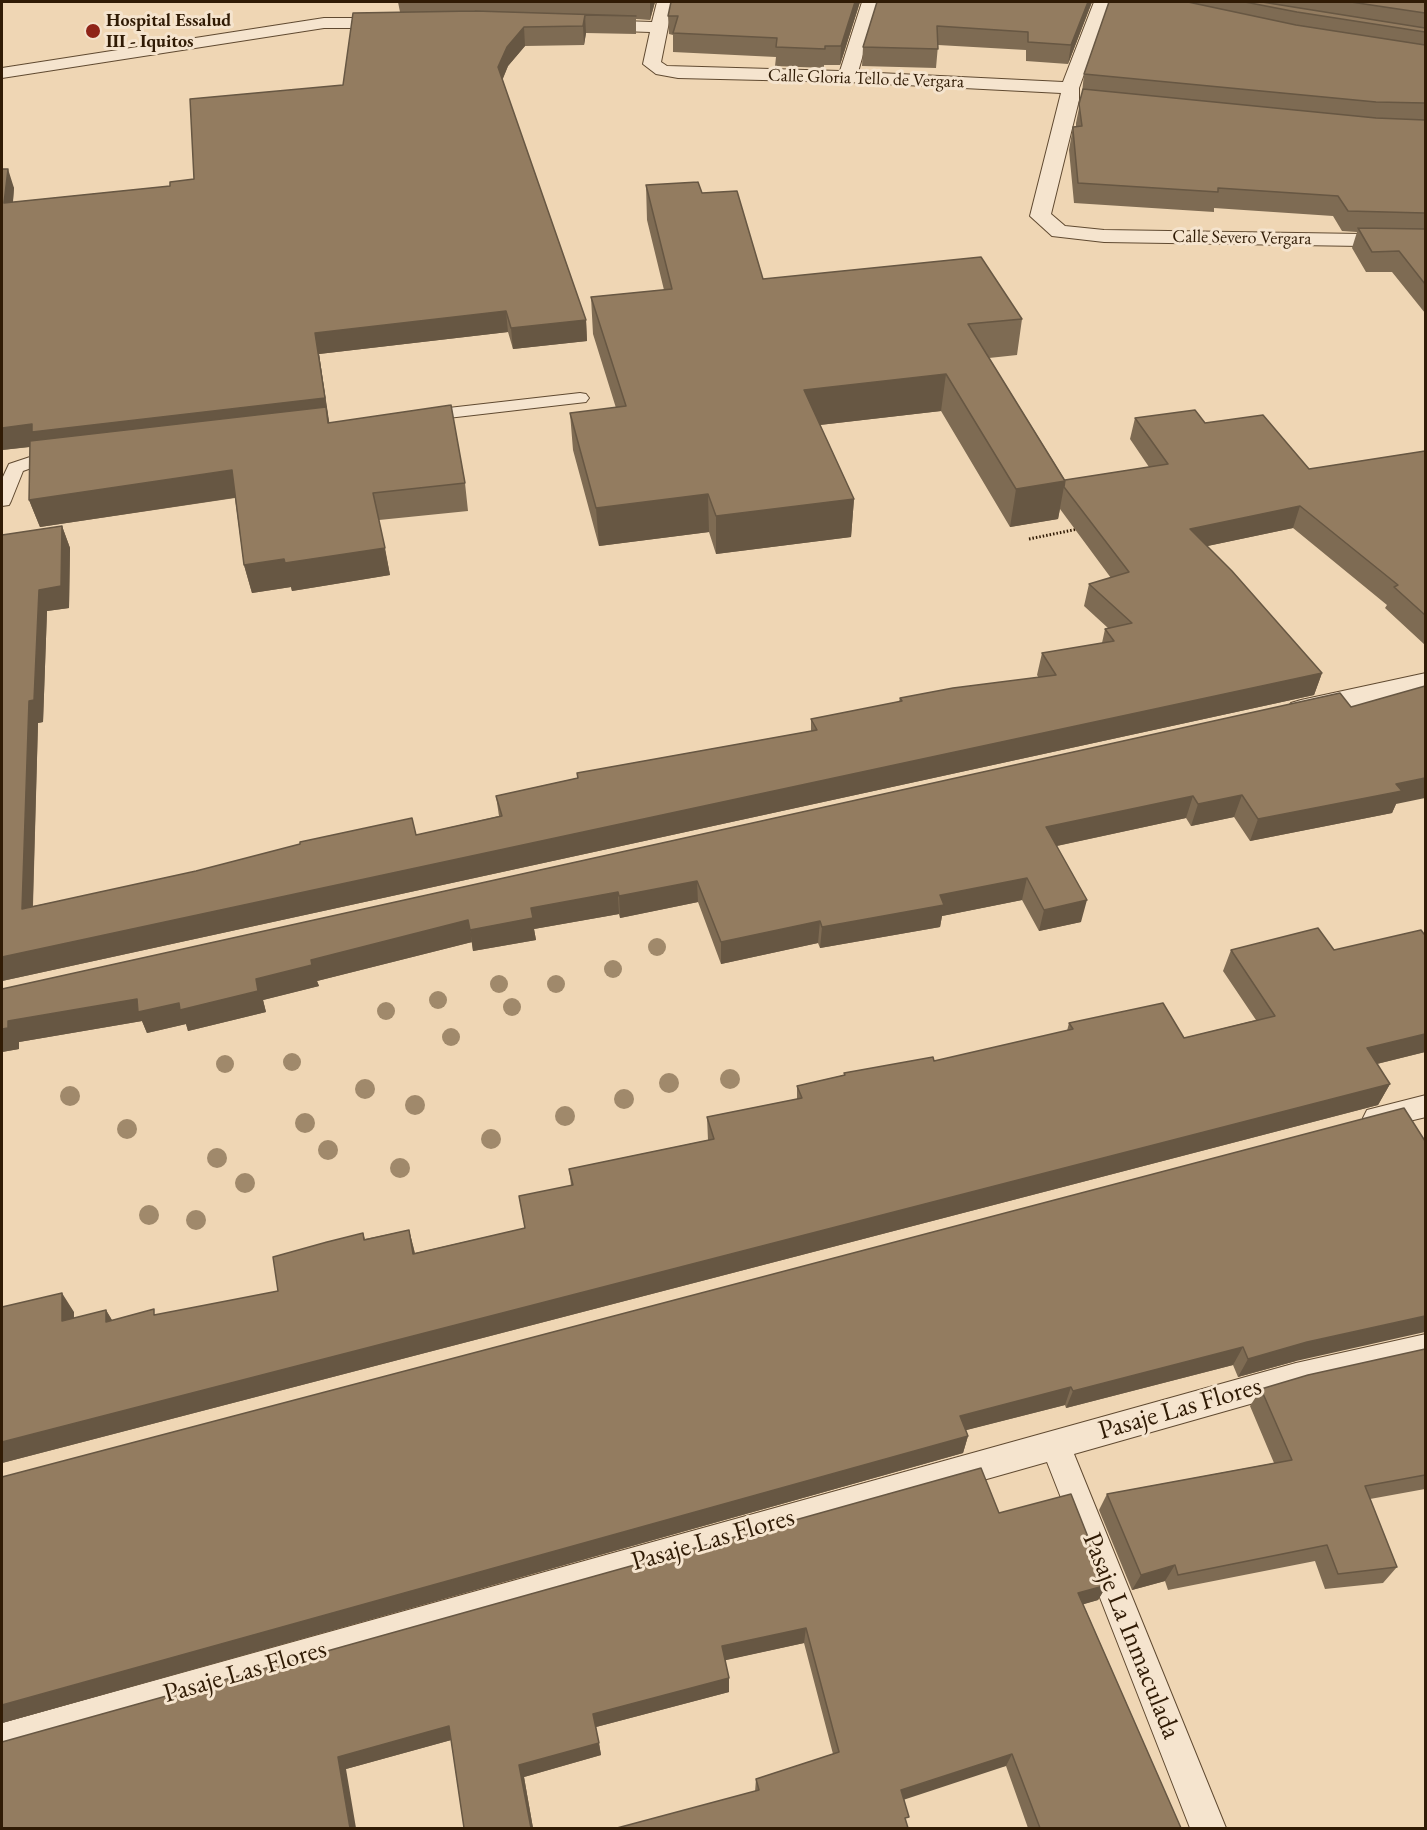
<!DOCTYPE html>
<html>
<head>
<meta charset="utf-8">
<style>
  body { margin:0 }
  #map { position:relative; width:1427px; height:1830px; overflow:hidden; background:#efd6b4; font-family:"EB Garamond",serif }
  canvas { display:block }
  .frame { position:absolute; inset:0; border:3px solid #301b05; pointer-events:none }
</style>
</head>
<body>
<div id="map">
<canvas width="1427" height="1830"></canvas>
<div class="frame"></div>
</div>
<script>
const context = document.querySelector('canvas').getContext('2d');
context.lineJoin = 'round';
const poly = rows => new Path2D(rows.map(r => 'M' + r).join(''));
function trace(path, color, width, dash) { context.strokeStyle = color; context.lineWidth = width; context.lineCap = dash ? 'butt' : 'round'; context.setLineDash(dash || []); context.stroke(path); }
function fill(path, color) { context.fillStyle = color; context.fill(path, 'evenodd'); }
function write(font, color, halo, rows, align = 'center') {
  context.font = font + ' "EB Garamond",serif'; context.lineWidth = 6; context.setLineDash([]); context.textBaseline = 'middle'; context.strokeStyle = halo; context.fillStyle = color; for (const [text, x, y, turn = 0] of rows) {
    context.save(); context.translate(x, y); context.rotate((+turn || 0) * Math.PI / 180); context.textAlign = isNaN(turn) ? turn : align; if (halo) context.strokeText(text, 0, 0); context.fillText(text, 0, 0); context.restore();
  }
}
const service = poly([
  [580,393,586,394,589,398,586,402,422,421,416,420,413,416,416,412,422,411,580,393],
  [62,452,68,453,71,457,68,461,37,466,23,471,11,501,9,505,2,506,2,479,9,464,33,456,62,452],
  [1426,1095,1426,1117,1376,1129,1367,1126,1363,1118,1367,1110,1426,1095],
  [1426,1334,1426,1362,1296,1391,1074,1454,1226,1828,1190,1828,1047,1462,2,1757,2,1723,1296,1363,1426,1334]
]);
const minor = poly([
  [657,2,673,2,661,62,667,66,840,71,862,2,878,2,858,72,1063,82,1094,2,1110,2,1079,88,1079,100,1051,214,1065,226,1104,230,1426,235,1426,247,1104,242,1052,236,1030,216,1061,93,847,82,678,78,656,74,643,64,650,32,592,30,586,29,583,25,586,21,592,20,652,22,657,2],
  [324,18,397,18,403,19,406,23,403,27,397,28,324,28,2,78,2,68,324,18],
  [1426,673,1426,692,1301,720,1291,717,1286,710,1291,703,1301,700,1426,673]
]);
trace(service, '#604a31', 2);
trace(minor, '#604a31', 2);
trace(poly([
  [1029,539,1078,529]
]), '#301b05', 3, [1.5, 2]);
fill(service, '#f5e4ce');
fill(minor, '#f5e4ce');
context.fillStyle = '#a0896b';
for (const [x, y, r] of [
  [657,947,9],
  [613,969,9],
  [499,984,9],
  [556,984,9],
  [438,1000,9],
  [512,1007,9],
  [386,1011,9],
  [451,1037,9],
  [292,1062,9],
  [225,1064,9],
  [730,1079,10],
  [669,1083,10],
  [365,1089,10],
  [70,1096,10],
  [624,1099,10],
  [415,1105,10],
  [565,1116,10],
  [305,1123,10],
  [127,1129,10],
  [491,1139,10],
  [328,1150,10],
  [217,1158,10],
  [400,1168,10],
  [245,1183,10],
  [149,1215,10],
  [196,1220,10]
]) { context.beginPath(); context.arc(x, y, r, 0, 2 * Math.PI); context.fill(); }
fill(poly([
  [398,2,655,2,650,20,636,19,636,34,586,33,584,45,525,46,508,66,502,80,586,320,587,341,513,349,508,332,319,354,329,423,465,483,468,511,379,520,390,575,292,591,291,587,252,593,244,565,235,498,40,527,29,500,30,447,2,450,2,169,14,188,13,202,170,186,194,179,343,85,400,12],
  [860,2,840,65,824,65,824,68,775,66,776,57,673,52,673,35,669,34,668,16],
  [877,2,1092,2,1068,64,1026,61,1026,50,938,45,936,68,862,66,863,47],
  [1109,2,1425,2,1425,313,1392,272,1366,272,1352,248,1357,232,1342,231,1333,216,1214,208,1214,212,1074,203,1069,150,1073,127,1076,127,1076,123,1082,93,1084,74],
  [646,185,702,193,763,279,1022,319,1017,355,989,358,1065,480,1149,467,1130,439,1135,418,1205,423,1309,469,1425,451,1425,645,1385,608,1387,605,1293,528,1207,546,1322,673,1314,695,2,981,2,535,62,526,70,548,69,608,47,611,43,722,38,723,33,906,416,835,499,816,496,796,577,778,577,773,811,731,811,719,899,702,900,698,1039,678,1037,675,1042,653,1102,643,1105,629,1108,628,1084,606,1089,584,1111,578,1060,509,1058,519,1010,527,941,411,820,425,854,499,851,537,716,554,709,532,599,546,573,450,570,413,616,408,593,334,591,297,664,290,647,220],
  [1340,693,1396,804,1392,813,1250,841,1234,817,1191,826,1186,818,1057,846,1081,922,1039,931,1022,900,942,916,940,927,820,948,818,943,721,964,698,902,620,918,619,914,534,929,536,940,473,951,472,942,317,981,319,986,263,1000,266,1012,188,1031,186,1024,147,1033,142,1021,19,1042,19,1049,2,1052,2,989],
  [1425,934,1425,1052,1377,1064,1390,1084,1378,1105,2,1463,2,1307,74,1312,74,1318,106,1310,112,1320,157,1315,278,1291,363,1233,365,1239,409,1230,415,1253,525,1228,571,1185,569,1169,708,1140,707,1117,797,1099,797,1086,844,1075,844,1073,934,1061,1067,1031,1069,1023,1184,1038,1256,1020,1223,971,1231,950,1334,950],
  [1404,1108,1296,1361,1238,1377,1233,1365,1066,1408,1065,1405,966,1430,968,1436,963,1453,2,1723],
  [1425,1349,1425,1489,1370,1499,1397,1567,1383,1583,1325,1589,1315,1561,1168,1590,1165,1581,1132,1590,1099,1510,1107,1494,1274,1463,1250,1406,1261,1389],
  [999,1513,1107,1585,1098,1600,1083,1604,1181,1828,1028,1828,1006,1766,755,1792,756,1779,833,1754,804,1643,725,1660,729,1678,729,1692,596,1727,601,1755,524,1777,533,1828,464,1828,451,1740,346,1769,2,1828]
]), '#7e6b53');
fill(poly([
  [650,2,655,2,650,20],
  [855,2,860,2,840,65,841,46],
  [1088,2,1092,2,1068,64,1071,45],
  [585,15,586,33,584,45,583,26],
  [524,27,525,46,508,66,500,86,498,67,507,47],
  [8,169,14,188,11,223,4,203],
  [506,311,508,332,319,354,331,434,37,446,2,450,2,428,315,333],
  [586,320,587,341,513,349,511,328],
  [946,374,941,411,802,427,804,390],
  [232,470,239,497,40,527,29,500],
  [1065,481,1058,519,1010,527,1016,489],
  [708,494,709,532,599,546,596,508],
  [854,499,851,537,716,554,716,516],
  [1300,506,1293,528,1184,551,1190,529],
  [62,526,70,548,69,608,47,611,43,722,38,723,32,930,22,909,29,701,39,590],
  [385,548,390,575,292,591,291,587,252,593,244,565,284,559],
  [1322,673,1314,695,2,981,2,957],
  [1425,778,1425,798,1396,804,1392,813,1250,841,1258,819,1396,784],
  [1242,795,1234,817,1191,826,1198,804],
  [1193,796,1186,818,1042,849,1046,827],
  [1027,878,1022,900,942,916,940,927,820,948,822,927,940,895],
  [697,881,698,902,620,918,619,896],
  [618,892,619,914,534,929,536,940,473,951,470,930,531,908],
  [1087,900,1081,922,1039,931,1044,910],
  [468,920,472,942,317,981,319,986,263,1000,266,1012,188,1031,186,1024,147,1033,142,1021,19,1042,19,1049,2,1052,2,1029,8,1021,256,979,311,960],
  [820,921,818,943,721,964,721,942],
  [1425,1034,1425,1052,1356,1069,1367,1048],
  [1390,1084,1378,1105,2,1463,2,1442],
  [409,1230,414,1250,418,1273,413,1254],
  [62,1293,74,1312,74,1340,62,1321],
  [106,1310,117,1329,106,1322],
  [1425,1316,1425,1332,1296,1361,1238,1377,1248,1359,1307,1342],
  [1243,1347,1233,1365,1066,1408,1073,1391],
  [1071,1387,1065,1405,955,1433,960,1416],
  [968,1436,963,1453,2,1723,2,1705],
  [1175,1565,1165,1581,1132,1590,1141,1575],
  [1107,1585,1098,1600,1071,1608,1078,1593],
  [806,1628,804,1643,722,1661,722,1646],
  [729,1678,729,1692,596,1727,593,1714],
  [449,1726,455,1739,346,1769,356,1828,350,1828,338,1757],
  [599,1743,601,1755,524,1777,533,1828,531,1828,519,1765],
  [1012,1754,1006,1766,897,1802,901,1790]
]), '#675743');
const building = poly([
  [671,2,855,2,841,46,825,46,825,49,776,47,777,38,673,33,678,16,668,16,671,2],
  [877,2,1088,2,1071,45,1028,42,1028,32,937,26,938,49,863,47,877,2],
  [1109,2,1188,2,1296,25,1425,45,1425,103,1376,102,1084,74,1109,2],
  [1245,2,1262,2,1425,28,1425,32,1297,12,1245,2],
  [1351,2,1425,2,1425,13,1351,2],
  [475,11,636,16,585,15,583,26,524,27,507,47,498,67,586,320,511,328,506,311,315,333,325,398,32,432,32,424,2,428,2,169,8,169,4,203,170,186,170,182,194,179,190,99,343,85,353,13,475,11],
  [1083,89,1376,118,1425,120,1425,213,1348,211,1338,196,1218,188,1218,192,1078,183,1073,130,1073,127,1082,126,1079,104,1083,89],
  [698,182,702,193,737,191,763,279,981,257,1022,319,968,324,1065,481,1016,489,946,374,804,390,854,499,716,516,708,494,596,508,570,413,626,406,591,297,672,289,646,185,698,182],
  [1358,228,1425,229,1425,284,1399,251,1372,252,1358,228],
  [451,405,465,483,373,493,385,548,285,563,284,559,244,565,232,470,29,500,30,441,326,407,328,423,451,405],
  [1195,410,1205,423,1263,415,1309,469,1425,451,1425,615,1394,587,1398,585,1300,506,1190,529,1232,571,1322,673,2,957,2,535,62,526,61,586,39,590,34,700,29,701,22,909,196,871,300,844,300,842,412,818,416,835,502,816,496,796,578,778,577,773,817,730,811,719,902,701,900,698,953,688,1056,675,1042,653,1114,641,1105,629,1132,623,1089,584,1129,572,1064,487,1065,480,1168,464,1135,418,1195,410],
  [1425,686,1425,778,1396,784,1402,791,1258,819,1242,795,1198,804,1193,796,1046,827,1087,900,1044,910,1027,878,940,895,944,905,822,927,820,921,721,942,697,881,619,896,618,892,531,908,533,918,470,930,468,920,311,960,312,965,256,979,258,991,180,1010,179,1003,138,1012,137,999,8,1021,8,1028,2,1029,2,989,1340,693,1351,707,1425,686],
  [1318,928,1334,950,1421,930,1424,934,1425,934,1425,1034,1367,1048,1390,1084,2,1442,2,1307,62,1293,62,1321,106,1310,106,1322,154,1309,154,1315,278,1291,273,1257,327,1242,363,1233,364,1240,409,1230,413,1254,525,1228,519,1196,573,1185,569,1169,714,1139,707,1117,802,1098,797,1086,845,1075,844,1073,933,1057,934,1061,1073,1029,1069,1023,1163,1003,1184,1038,1275,1016,1231,950,1318,928],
  [1404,1108,1425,1141,1425,1316,1307,1342,1248,1359,1243,1347,1073,1391,1071,1387,960,1416,968,1436,2,1705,2,1477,1404,1108],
  [1425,1349,1425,1475,1365,1486,1397,1567,1338,1574,1327,1545,1178,1575,1175,1565,1141,1575,1107,1494,1292,1460,1261,1389,1308,1375,1425,1349],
  [981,1468,999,1513,1071,1494,1107,1585,1078,1593,1181,1828,1040,1828,1012,1754,901,1790,909,1817,905,1818,908,1828,617,1828,759,1790,756,1779,839,1752,806,1628,722,1646,729,1678,593,1714,599,1743,519,1765,531,1828,464,1828,449,1726,338,1757,350,1828,2,1828,2,1742,981,1468]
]);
fill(building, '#937c60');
trace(building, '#675743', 1.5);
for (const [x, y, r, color] of [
  [93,31,8,"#8f2418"]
]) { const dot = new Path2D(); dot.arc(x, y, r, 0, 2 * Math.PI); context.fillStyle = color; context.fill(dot); trace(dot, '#f5e4ce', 2); }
write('bold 18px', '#301b05', '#f5e4ce', [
  ["Hospital Essalud",106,21],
  ["III - Iquitos",106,42]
], 'left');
write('18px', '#301b05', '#f5e4ce', [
  ["Calle Gloria Tello de Vergara",866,79,2],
  ["Calle Severo Vergara",1242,238,1]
]);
write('27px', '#301b05', '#f5e4ce', [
  ["Pasaje Las Flores",1180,1409,-16],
  ["Pasaje Las Flores",713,1540,-16],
  ["Pasaje La Inmaculada",1131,1636,68],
  ["Pasaje Las Flores",245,1672,-16]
]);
</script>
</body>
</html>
